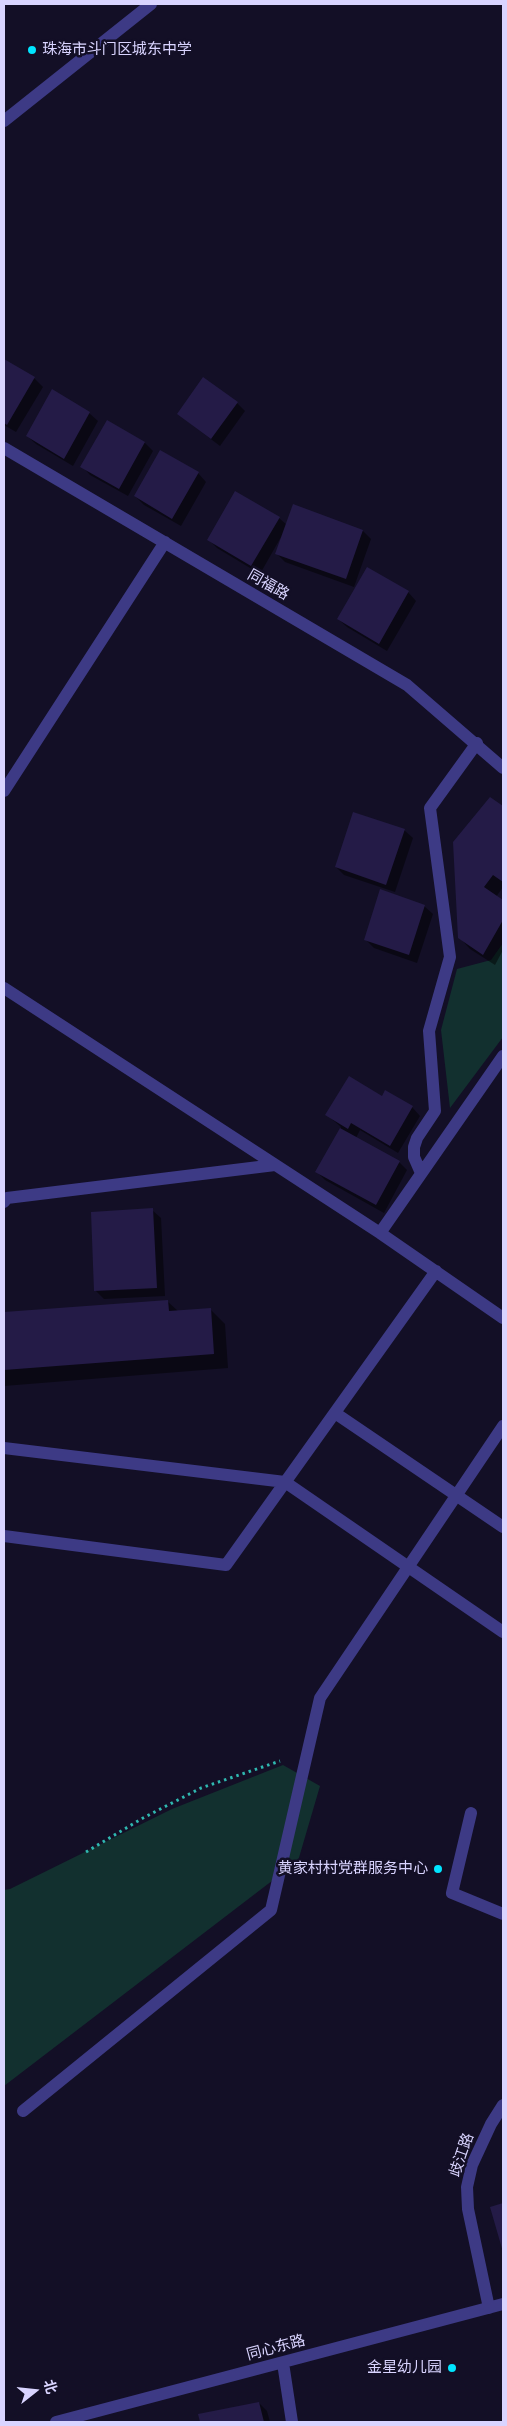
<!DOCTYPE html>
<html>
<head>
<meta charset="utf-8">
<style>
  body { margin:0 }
  #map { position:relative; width:507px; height:2426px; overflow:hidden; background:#130f26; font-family:"Fira Sans Condensed","Noto Sans SC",sans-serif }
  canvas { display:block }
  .frame { position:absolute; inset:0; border:5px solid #d9d4ff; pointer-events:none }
  .north { position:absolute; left:10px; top:2366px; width:50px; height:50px; -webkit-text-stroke:4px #130f26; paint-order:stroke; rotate:74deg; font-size:14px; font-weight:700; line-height:20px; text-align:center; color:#d9d4ff }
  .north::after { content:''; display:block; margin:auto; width:18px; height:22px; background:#d9d4ff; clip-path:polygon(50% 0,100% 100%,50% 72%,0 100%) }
</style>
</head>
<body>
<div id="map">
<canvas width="507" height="2426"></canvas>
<div class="frame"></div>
<div class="north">北</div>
</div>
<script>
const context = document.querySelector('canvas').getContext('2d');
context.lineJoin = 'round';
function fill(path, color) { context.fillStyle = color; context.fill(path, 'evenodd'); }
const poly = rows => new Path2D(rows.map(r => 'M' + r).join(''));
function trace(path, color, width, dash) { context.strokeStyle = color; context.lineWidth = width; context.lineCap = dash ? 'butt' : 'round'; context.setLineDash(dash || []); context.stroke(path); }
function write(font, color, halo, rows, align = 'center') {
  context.font = font + ' "Fira Sans Condensed","Noto Sans SC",sans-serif'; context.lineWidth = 5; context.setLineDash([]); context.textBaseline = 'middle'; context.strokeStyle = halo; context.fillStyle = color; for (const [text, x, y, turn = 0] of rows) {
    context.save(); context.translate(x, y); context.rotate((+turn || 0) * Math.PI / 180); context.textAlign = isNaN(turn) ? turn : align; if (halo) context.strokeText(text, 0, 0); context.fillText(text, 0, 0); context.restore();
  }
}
fill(poly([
  [503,943,503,1037,450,1108,441,1030,457,969,491,960],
  [283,1765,320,1786,298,1861,4,2086,4,1890,10,1889,172,1809]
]), '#12302f');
fill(poly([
  [4,361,34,378,43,387,16,432,4,425],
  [237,403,245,411,220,446,178,414],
  [89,413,98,421,73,466,36,444,27,436],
  [107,422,145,443,153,451,128,496,90,475,82,466],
  [198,473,206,482,181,526,144,505,135,496],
  [279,518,287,525,363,531,371,539,354,587,285,562,277,554,281,537,260,574,217,548,209,540],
  [408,592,416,601,387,651,347,627,338,619],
  [490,798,503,807,503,887,496,897,503,901,503,950,495,965,470,949,459,937],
  [404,830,413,838,395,892,344,875,336,867],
  [424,906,433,914,417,963,374,948,365,939],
  [412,1107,420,1116,398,1153,360,1130,356,1138,399,1162,407,1170,384,1213,325,1180,317,1172,341,1127,327,1115],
  [152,1210,161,1218,165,1296,104,1299,95,1290],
  [167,1301,178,1311,210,1309,225,1324,228,1368,4,1386,4,1314],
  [259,2403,267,2411,270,2422,201,2422,199,2415]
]), '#0007');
fill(poly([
  [4,359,35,377,7,425,4,423],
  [203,377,238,402,211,439,177,414],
  [52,389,90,412,64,459,26,436],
  [107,420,145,442,119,489,80,467],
  [160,450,199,472,172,519,134,496],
  [235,491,280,517,251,566,207,540],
  [293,504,363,530,346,579,275,554],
  [367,567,409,591,379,644,337,619],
  [490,797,503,806,503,882,493,875,484,887,503,900,503,920,483,955,458,938,453,842],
  [353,812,405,829,386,885,335,867],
  [380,889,425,905,409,955,364,940],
  [349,1076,382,1096,385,1090,413,1106,390,1146,351,1123,348,1129,325,1115],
  [340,1128,400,1161,376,1205,315,1172],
  [153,1208,157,1288,94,1291,91,1212],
  [168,1300,169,1311,211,1308,214,1354,4,1370,4,1312],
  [503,2203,503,2252,490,2207],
  [259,2402,264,2422,200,2422,198,2414]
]), '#241b47');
trace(poly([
  [86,1852,143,1818,201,1788,280,1761]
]), '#2fb8b0', 3, [2.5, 4]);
trace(poly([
  [4,121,151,4],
  [4,448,407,685,503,768],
  [4,791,165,542],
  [4,988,380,1233,503,1318],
  [421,1173,414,1157,414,1147,417,1138,435,1111,429,1031,450,957,430,808,477,743],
  [4,1202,7,1198,275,1165],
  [380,1233,503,1056],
  [335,1413,503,1527],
  [4,1448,285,1482,503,1632],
  [4,1536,226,1565,436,1271],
  [471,1813,452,1893,503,1914],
  [23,2111,271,1910,320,1698,503,1426],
  [489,2308,468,2209,467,2187,472,2165,491,2124,503,2105],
  [283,2363,292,2422],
  [56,2422,503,2304]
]), '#3d3a85', 12);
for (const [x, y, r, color] of [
  [32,50,5,"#00e5ff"],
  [438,1869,5,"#00e5ff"],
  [452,2368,5,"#00e5ff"]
]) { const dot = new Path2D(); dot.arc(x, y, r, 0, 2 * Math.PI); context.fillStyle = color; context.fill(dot); trace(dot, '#130f26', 2); }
write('15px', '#d9d4ff', '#130f26', [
  ["珠海市斗门区城东中学",42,50,"left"],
  ["黄家村村党群服务中心",428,1869],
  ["金星幼儿园",442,2368]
], 'right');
write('15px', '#d9d4ff', '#130f26', [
  ["同福路",268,585,30],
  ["歧江路",462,2155,-71],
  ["同心东路",276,2348,-15]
]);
</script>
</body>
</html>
